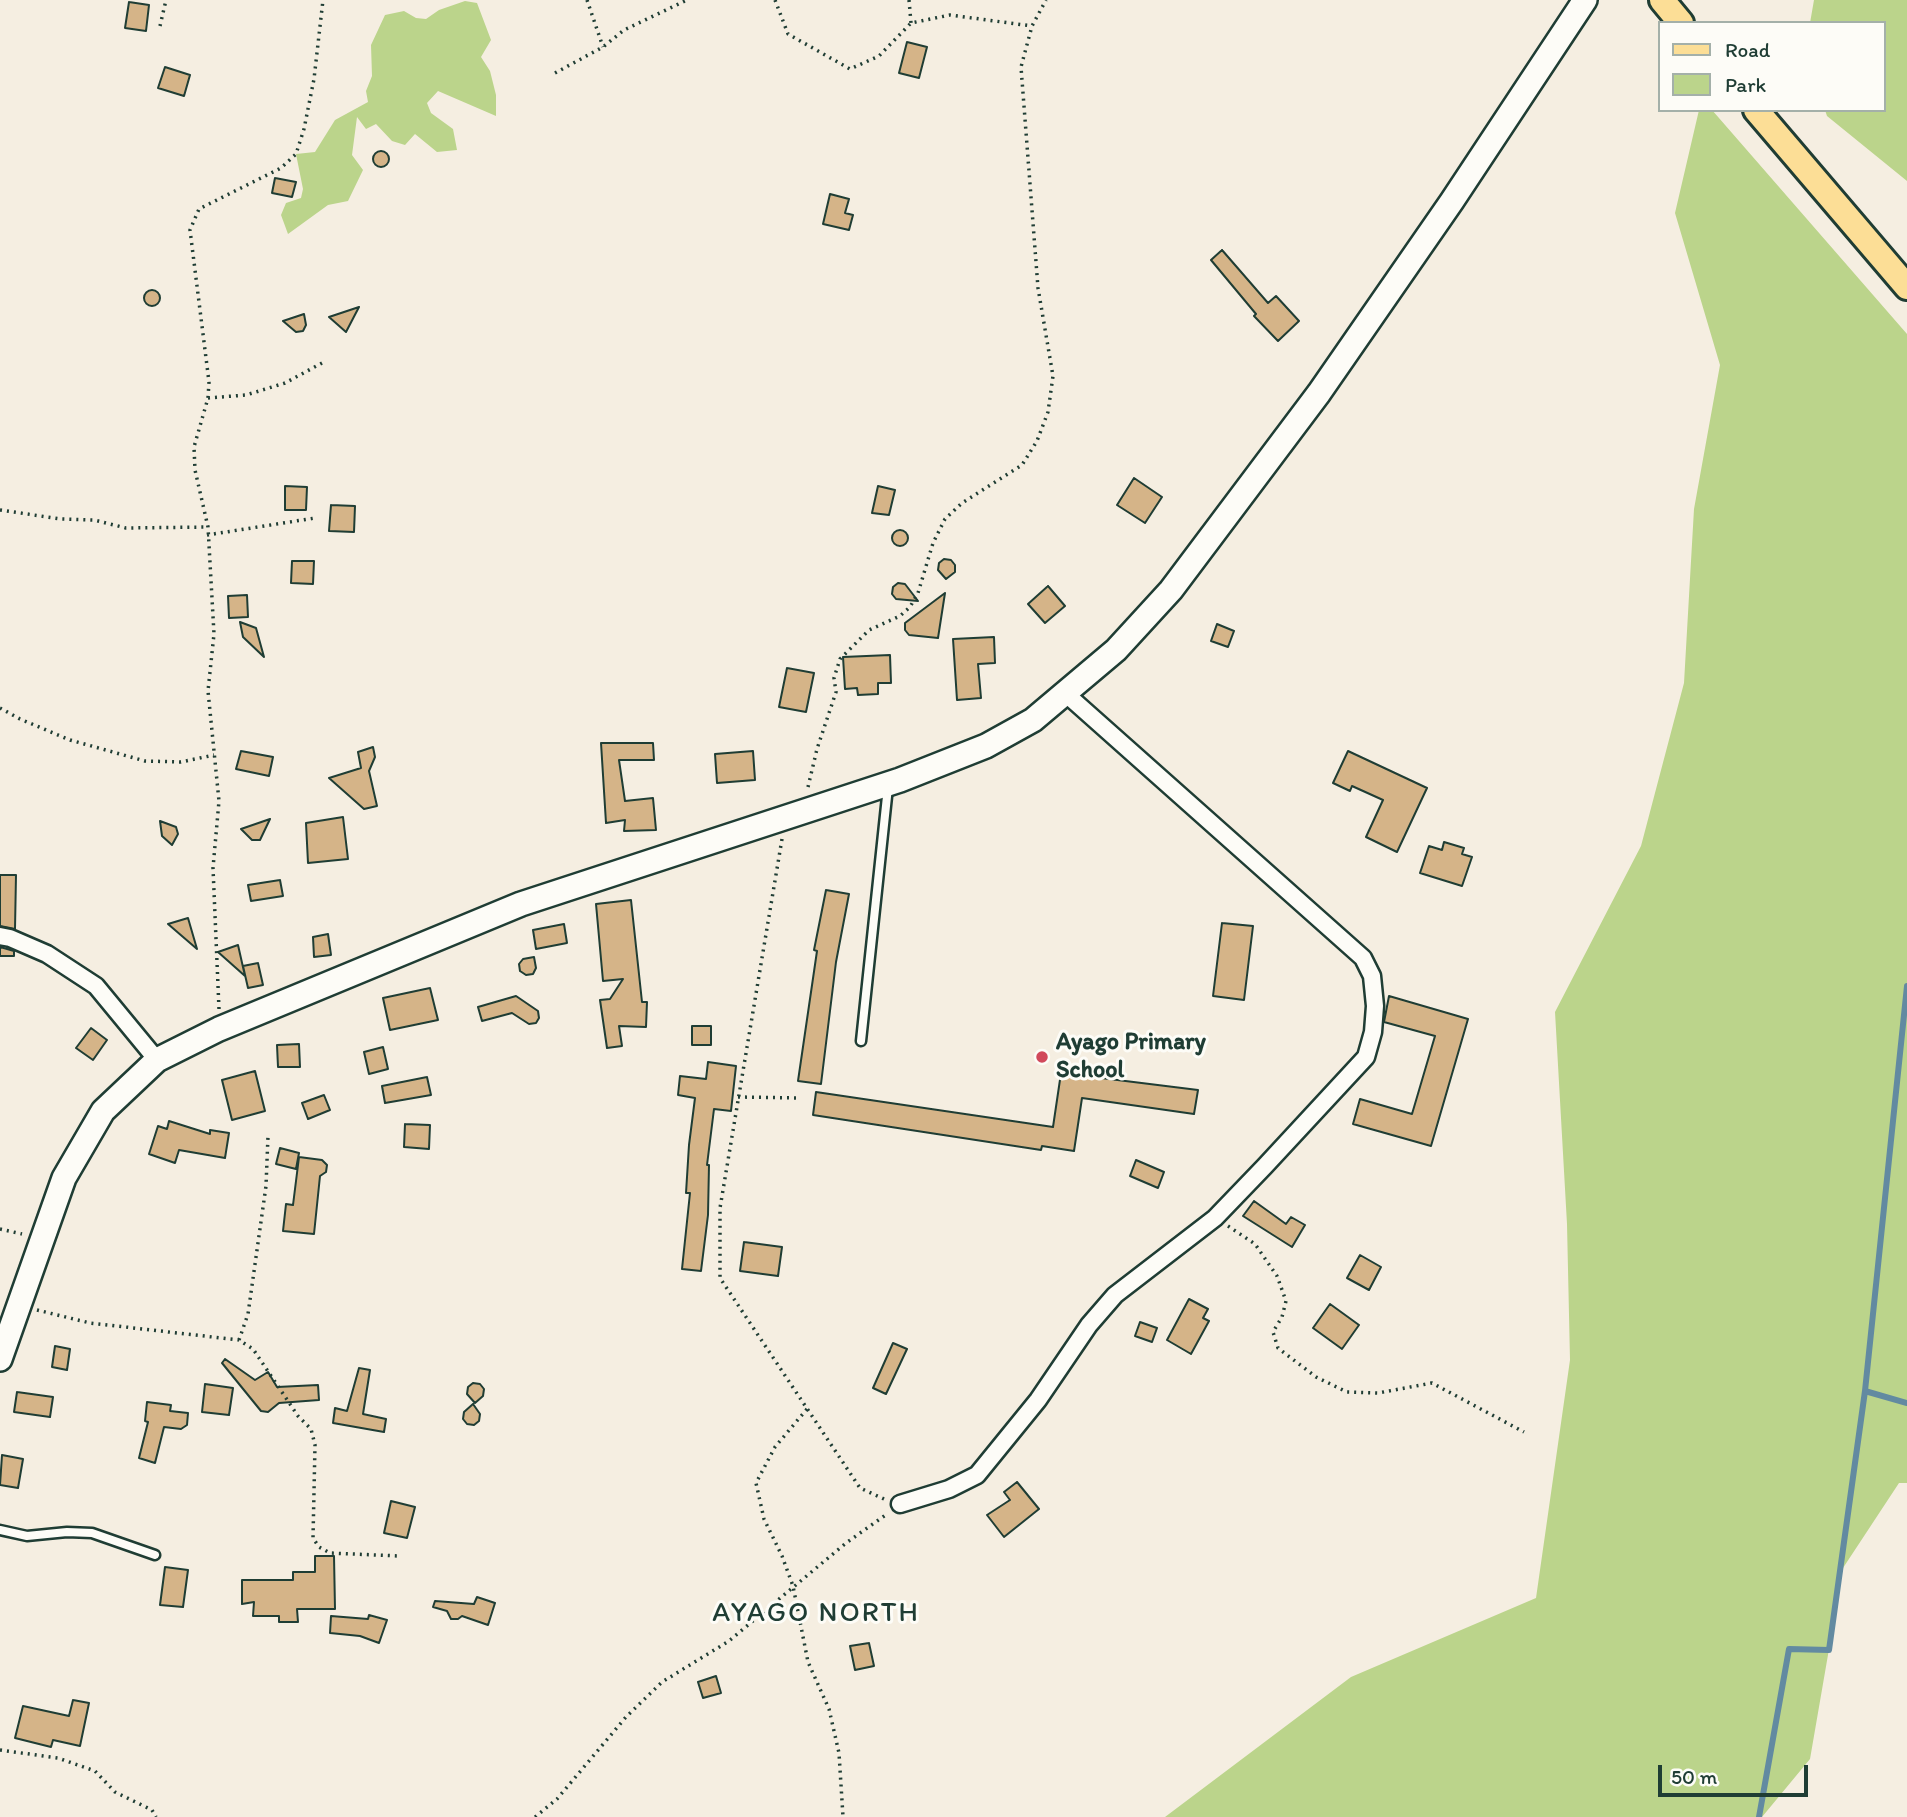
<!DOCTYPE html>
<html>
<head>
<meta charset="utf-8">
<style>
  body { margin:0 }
  #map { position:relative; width:1907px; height:1817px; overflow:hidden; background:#f5eee1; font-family:Itim,sans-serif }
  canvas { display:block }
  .legend { position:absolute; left:1658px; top:21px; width:228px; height:91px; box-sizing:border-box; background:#fdfcf7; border:2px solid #a4b0a9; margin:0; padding:9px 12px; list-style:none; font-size:21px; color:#1f3d34 }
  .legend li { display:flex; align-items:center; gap:14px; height:35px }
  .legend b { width:35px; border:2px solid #a4b0a9 }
  .scale { position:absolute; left:1658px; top:1765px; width:150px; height:32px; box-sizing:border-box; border:4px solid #1f3d34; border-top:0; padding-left:9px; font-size:21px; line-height:24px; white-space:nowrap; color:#1f3d34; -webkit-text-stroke:5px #fdfcf7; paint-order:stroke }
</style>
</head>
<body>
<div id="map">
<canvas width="1907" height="1817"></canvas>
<ul class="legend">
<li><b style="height:9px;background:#fcde96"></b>Road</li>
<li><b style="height:19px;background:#bbd48b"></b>Park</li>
</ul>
<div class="scale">50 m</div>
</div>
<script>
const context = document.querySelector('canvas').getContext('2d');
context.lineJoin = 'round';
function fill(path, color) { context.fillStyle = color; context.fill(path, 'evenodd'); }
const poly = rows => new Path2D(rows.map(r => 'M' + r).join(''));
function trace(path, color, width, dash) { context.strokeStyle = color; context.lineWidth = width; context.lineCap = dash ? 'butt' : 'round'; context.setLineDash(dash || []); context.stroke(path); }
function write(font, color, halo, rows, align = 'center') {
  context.font = font + ' Itim,sans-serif'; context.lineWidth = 6; context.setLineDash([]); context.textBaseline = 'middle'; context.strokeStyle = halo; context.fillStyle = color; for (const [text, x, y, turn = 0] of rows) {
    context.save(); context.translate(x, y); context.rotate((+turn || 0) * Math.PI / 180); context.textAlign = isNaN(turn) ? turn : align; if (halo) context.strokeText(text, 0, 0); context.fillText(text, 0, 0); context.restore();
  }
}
fill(poly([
  [1814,0,1907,0,1907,181,1827,116,1825,110,1884,110,1884,23,1810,23],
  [465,1,477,3,491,40,481,57,490,71,496,95,496,116,438,91,427,103,431,113,453,129,457,150,437,152,415,134,405,145,392,141,376,124,366,129,357,117,352,155,363,170,348,201,328,205,288,234,281,215,286,203,301,198,303,189,296,154,315,152,335,120,368,102,366,91,372,76,371,45,385,15,404,11,416,18,426,19,439,10],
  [1699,110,1712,110,1907,334,1907,1483,1899,1483,1843,1568,1810,1759,1762,1817,1165,1817,1351,1677,1536,1598,1570,1360,1567,1224,1555,1012,1641,846,1684,683,1694,509,1720,365,1675,213]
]), '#bbd48b');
trace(poly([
  [1865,1391,1907,986],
  [1759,1817,1789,1649,1829,1650,1865,1391,1907,1403]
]), '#628aa1', 6);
const building = poly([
  [129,2,149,5,146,31,125,28,129,2],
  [907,42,927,47,919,78,899,73,907,42],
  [165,67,190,75,184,96,158,88,165,67],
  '373 159a8 8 0 1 1 16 0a8 8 0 1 1-16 0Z',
  [275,178,296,182,292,197,272,193,275,178],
  [830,194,849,199,845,213,853,215,849,230,823,224,830,194],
  [1222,250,1268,303,1276,296,1299,321,1278,341,1254,316,1256,314,1211,260,1222,250],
  '144 298a8 8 0 1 1 16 0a8 8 0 1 1-16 0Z',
  [359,307,346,332,329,317,359,307],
  [304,314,306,325,303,331,296,332,283,321,304,314],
  [1134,478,1162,497,1145,523,1117,505,1134,478],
  [285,486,307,487,306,510,285,510,285,486],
  [878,486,895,490,889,515,872,513,878,486],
  [331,505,355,506,354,532,329,531,331,505],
  '892 538a8 8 0 1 1 16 0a8 8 0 1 1-16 0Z',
  [944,559,951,560,955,565,955,572,946,579,938,570,939,563,944,559],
  [292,561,314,561,313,584,291,583,292,561],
  [898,583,905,584,918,601,896,599,892,594,893,587,898,583],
  [1048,586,1065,606,1045,623,1028,604,1048,586],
  [945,593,938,638,909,635,905,630,905,623,945,593],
  [247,595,248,617,229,618,228,596,247,595],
  [240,622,256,628,264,657,243,637,240,622],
  [1217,624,1234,631,1228,647,1211,641,1217,624],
  [994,637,995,663,978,664,981,698,957,700,953,639,994,637],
  [890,655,891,683,878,683,878,694,858,695,857,688,845,689,843,657,890,655],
  [787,668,814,673,806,712,779,707,787,668],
  [601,743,653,743,654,760,619,760,625,801,653,798,656,830,624,831,625,820,606,823,601,743],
  [373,747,375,757,369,771,377,806,364,809,329,778,361,768,358,752,373,747],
  [241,751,273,757,269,776,236,769,241,751],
  [753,751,755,780,717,783,715,754,753,751],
  [1348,751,1427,788,1397,852,1366,837,1383,800,1352,786,1350,791,1333,783,1348,751],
  [343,817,348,859,308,863,306,823,343,817],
  [270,819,260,840,252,840,241,829,270,819],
  [160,821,176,827,178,834,172,845,162,836,160,821],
  [1444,842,1464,848,1462,854,1472,857,1462,886,1420,873,1429,846,1442,850,1444,842],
  [0,875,16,875,15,929,0,926,0,875],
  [280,880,283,896,251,901,248,885,280,880],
  [826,890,849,894,836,962,821,1084,798,1081,817,951,814,950,826,890],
  [631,900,642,1002,647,1002,646,1027,619,1026,622,1046,607,1048,600,1000,610,999,623,979,603,981,596,904,631,900],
  [188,918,197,949,168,924,188,918],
  [1222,923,1253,926,1244,1000,1213,996,1222,923],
  [564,924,567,943,536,949,533,930,564,924],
  [328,934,331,955,314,957,313,937,328,934],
  [238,945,245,976,218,952,238,945],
  [0,947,14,951,14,956,0,956,0,947],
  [534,957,536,968,533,974,526,975,520,971,519,964,523,959,534,957],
  [258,963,263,985,248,988,243,966,258,963],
  [430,988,438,1020,390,1030,383,998,430,988],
  [516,996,538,1011,539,1018,536,1023,529,1024,512,1013,482,1021,478,1007,516,996],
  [1389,996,1468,1019,1431,1146,1353,1124,1360,1099,1412,1114,1435,1036,1384,1022,1389,996],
  [692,1026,711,1026,711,1045,692,1045,692,1026],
  [91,1028,107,1040,93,1060,76,1048,91,1028],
  [299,1044,300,1067,278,1067,277,1045,299,1044],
  [383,1047,388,1069,369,1074,364,1052,383,1047],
  [708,1062,736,1066,731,1111,714,1109,707,1165,709,1165,708,1215,701,1271,682,1269,690,1193,686,1193,689,1145,695,1098,678,1095,680,1076,706,1079,708,1062],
  [255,1071,265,1111,232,1120,222,1080,255,1071],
  [1061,1073,1198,1090,1194,1114,1082,1098,1074,1151,1042,1146,1041,1150,813,1115,816,1092,1053,1127,1061,1073],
  [427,1077,431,1095,385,1103,382,1086,427,1077],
  [324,1095,330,1110,308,1119,302,1103,324,1095],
  [169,1121,210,1134,210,1130,229,1133,225,1158,179,1150,175,1163,149,1154,158,1126,167,1129,169,1121],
  [405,1124,430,1125,429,1149,404,1147,405,1124],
  [280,1148,299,1153,296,1169,276,1164,280,1148],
  [299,1157,322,1160,327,1165,326,1172,320,1176,314,1234,283,1231,286,1204,293,1205,299,1157],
  [1136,1160,1164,1172,1158,1188,1130,1176,1136,1160],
  [1254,1201,1286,1224,1291,1217,1305,1225,1292,1247,1243,1216,1254,1201],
  [744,1242,782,1247,778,1276,740,1271,744,1242],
  [1360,1255,1381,1267,1369,1290,1347,1278,1360,1255],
  [1189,1299,1208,1309,1203,1318,1209,1321,1191,1354,1167,1340,1189,1299],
  [1330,1304,1359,1325,1342,1349,1313,1328,1330,1304],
  [1140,1322,1157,1328,1152,1342,1135,1336,1140,1322],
  [893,1343,907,1349,886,1394,873,1388,893,1343],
  [55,1346,70,1349,67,1370,52,1367,55,1346],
  [225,1359,255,1380,268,1372,277,1387,318,1385,319,1400,279,1403,268,1412,261,1411,222,1363,225,1359],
  [359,1368,370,1370,363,1414,386,1419,384,1432,333,1423,335,1408,347,1411,359,1368],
  [473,1383,480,1384,484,1389,483,1396,475,1403,467,1394,468,1387,473,1383],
  [205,1384,233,1388,229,1415,202,1412,205,1384],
  [17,1392,53,1397,50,1417,14,1412,17,1392],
  [147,1402,171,1405,170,1411,188,1413,187,1425,181,1429,164,1427,155,1463,139,1458,148,1422,145,1421,147,1402],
  [473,1404,480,1414,479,1421,474,1425,467,1424,463,1419,464,1412,473,1404],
  [2,1455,23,1459,18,1488,0,1485,2,1455],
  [1017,1482,1039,1509,1004,1537,987,1515,1010,1500,1004,1492,1017,1482],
  [391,1501,415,1507,407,1538,384,1533,391,1501],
  [315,1556,334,1556,335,1609,297,1609,298,1622,279,1622,279,1616,253,1616,254,1602,242,1604,242,1580,293,1580,293,1572,315,1572,315,1556],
  [165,1567,188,1570,183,1607,160,1605,165,1567],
  [477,1597,495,1603,488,1625,462,1616,458,1619,451,1619,447,1611,433,1607,435,1601,474,1604,477,1597],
  [369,1615,387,1620,379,1643,360,1636,330,1633,331,1616,368,1619,369,1615],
  [869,1643,874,1666,855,1670,850,1646,869,1643],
  [716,1676,721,1693,703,1698,698,1682,716,1676],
  [73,1700,89,1703,80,1746,53,1740,51,1747,15,1738,23,1706,69,1716,73,1700]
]);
fill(building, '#d5b488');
trace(building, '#1f3d34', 2);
const lane = poly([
  [861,1041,888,787],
  [0,1530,27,1536,67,1532,92,1533,155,1555]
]);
const street = poly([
  [0,936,10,938,47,954,96,986,157,1060],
  [900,1504,949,1489,977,1475,1038,1400,1089,1325,1115,1295,1215,1218,1265,1166,1366,1057,1373,1032,1375,1006,1372,976,1363,958,1065,693]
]);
const secondary = poly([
  [0,1359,64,1178,103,1111,157,1060,219,1029,521,904,900,780,986,746,1033,720,1116,650,1171,590,1319,393,1452,201,1585,0]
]);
const primary = poly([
  [1662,0,1681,23],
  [1756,110,1907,287]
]);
trace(lane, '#1f3d34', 13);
trace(street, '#1f3d34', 21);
trace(secondary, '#1f3d34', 28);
trace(primary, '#1f3d34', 30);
trace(poly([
  [587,0,603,47],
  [775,0,788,34,850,69,879,56,911,23,950,15,1032,26],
  [909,0,911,23],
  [160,26,166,0],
  [555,73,603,47,624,30,687,0],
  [208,398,246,395,285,383,322,363],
  [0,510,61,519,94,520,126,528,208,527],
  [207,535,315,518],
  [0,708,20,719,70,740,145,761,181,762,214,755],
  [808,787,817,749,836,692,834,678,840,659,869,630,900,616,910,607,918,593,933,543,945,519,962,503,1022,465,1037,441,1048,412,1053,376,1038,288,1021,67,1032,26,1046,0],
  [782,839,720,1208,720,1278,860,1488,884,1499],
  [219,1009,213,868,219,801,208,691,214,634,208,527,195,470,194,447,208,398,209,382,190,230,199,209,281,168,296,154,304,129,314,79,323,0],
  [738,1097,801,1098],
  [1228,1226,1255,1244,1277,1276,1286,1301,1282,1317,1273,1332,1278,1348,1316,1377,1347,1392,1378,1393,1432,1383,1524,1432],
  [0,1229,22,1234],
  [37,1310,90,1323,239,1340,253,1349,298,1416,311,1429,315,1445,313,1538,319,1547,330,1553,399,1556],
  [239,1340,248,1314,266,1186,268,1136],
  [807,1409,775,1447,756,1483,764,1519,782,1556,793,1586,808,1662,829,1709,839,1753,843,1817],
  [0,1750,58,1758,95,1771,115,1792,152,1810,156,1817],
  [535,1817,557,1799,626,1717,662,1682,729,1641,846,1543,887,1514]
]), '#1f3d34', 3.5, [2, 5]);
trace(lane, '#fdfcf7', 8);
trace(street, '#fdfcf7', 16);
trace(secondary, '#fdfcf7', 23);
trace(primary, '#fcde96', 24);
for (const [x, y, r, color] of [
  [1042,1057,7,"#d1495b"]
]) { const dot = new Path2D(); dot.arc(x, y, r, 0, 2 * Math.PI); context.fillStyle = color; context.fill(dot); trace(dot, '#fdfcf7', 2.5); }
write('bold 24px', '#1f3d34', '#fdfcf7', [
  ["Ayago Primary",1056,1043],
  ["School",1056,1071]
], 'left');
context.letterSpacing = '2px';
write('28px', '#1f3d34', '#fdfcf7', [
  ["AYAGO NORTH",816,1614]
]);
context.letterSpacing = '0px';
</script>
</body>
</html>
